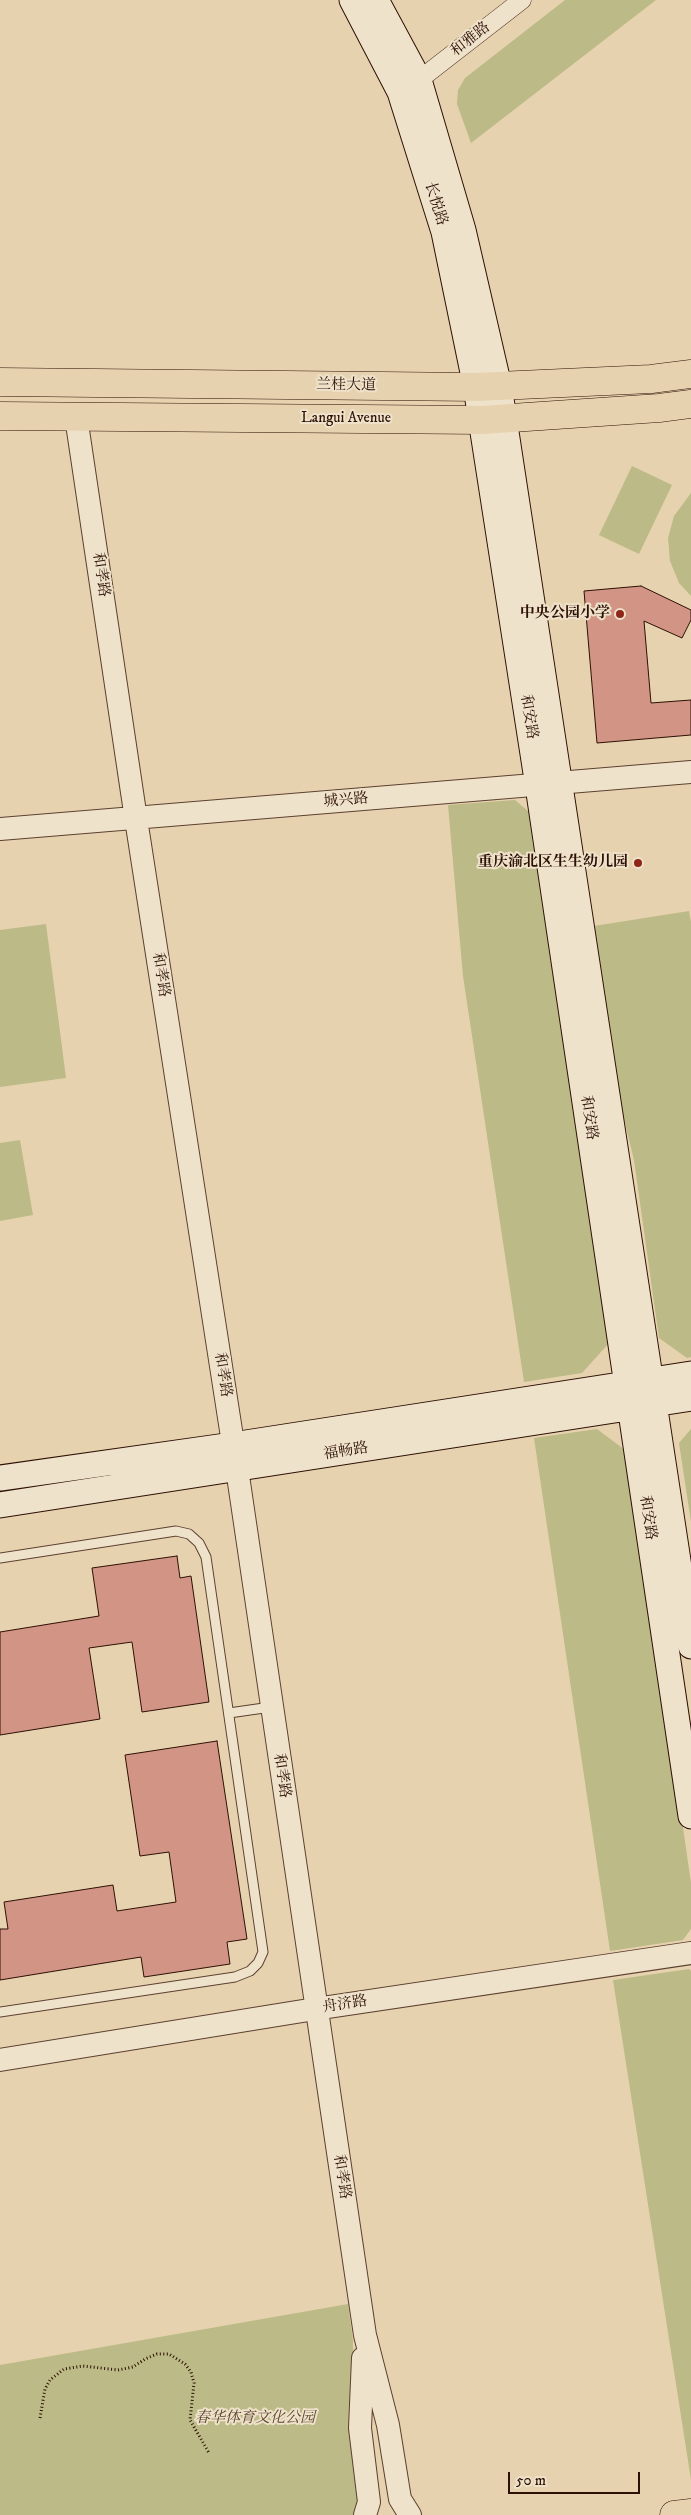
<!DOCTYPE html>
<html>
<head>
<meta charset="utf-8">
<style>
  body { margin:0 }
  #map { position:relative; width:691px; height:2515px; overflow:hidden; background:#e7d2af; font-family:"IM FELL DW Pica",serif }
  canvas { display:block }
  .scale { position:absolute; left:508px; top:2472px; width:132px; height:22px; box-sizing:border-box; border:2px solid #2d1005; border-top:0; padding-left:6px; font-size:15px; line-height:18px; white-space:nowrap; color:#2d1005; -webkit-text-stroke:4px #efe2cb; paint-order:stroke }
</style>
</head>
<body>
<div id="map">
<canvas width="691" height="2515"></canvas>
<div class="scale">50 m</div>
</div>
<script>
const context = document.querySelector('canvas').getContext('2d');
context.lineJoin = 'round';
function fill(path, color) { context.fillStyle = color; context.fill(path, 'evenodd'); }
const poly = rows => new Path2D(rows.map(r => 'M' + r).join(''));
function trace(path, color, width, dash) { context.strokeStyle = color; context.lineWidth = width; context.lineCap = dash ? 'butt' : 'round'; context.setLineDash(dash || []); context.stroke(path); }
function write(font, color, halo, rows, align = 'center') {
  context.font = font + ' "IM FELL DW Pica","Noto Serif SC",serif'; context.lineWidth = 4; context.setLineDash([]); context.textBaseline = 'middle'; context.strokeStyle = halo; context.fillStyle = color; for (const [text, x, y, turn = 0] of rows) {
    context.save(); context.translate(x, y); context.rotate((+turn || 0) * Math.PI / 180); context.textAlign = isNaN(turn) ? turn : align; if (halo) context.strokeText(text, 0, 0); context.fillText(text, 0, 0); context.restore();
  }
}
fill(poly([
  [565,0,656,0,471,143,457,104,458,90,465,78],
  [632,466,672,485,639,554,599,535],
  [691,493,691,596,679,583,670,561,668,538,674,516],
  [515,800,535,817,609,1343,582,1373,524,1382,463,976,448,805],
  [689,911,691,922,691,1357,687,1358,659,1338,634,1160,621,1107,594,926],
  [46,924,66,1078,0,1087,0,930],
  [20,1140,33,1215,0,1221,0,1143],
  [597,1429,629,1453,691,1883,691,1929,683,1940,610,1951,534,1438],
  [691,1429,691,1522,679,1443],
  [689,1969,691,1971,691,2480,613,1980],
  [348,2304,353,2341,352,2432,360,2502,356,2515,0,2515,0,2365]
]), '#bcba86');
const building = poly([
  [641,586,691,610,691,620,682,638,644,621,651,703,691,700,691,735,597,743,584,591,641,586],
  [177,1556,180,1578,191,1576,209,1702,142,1712,132,1642,89,1648,100,1719,0,1735,0,1632,99,1616,92,1568,177,1556],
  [217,1741,247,1939,227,1942,230,1964,144,1977,141,1957,0,1980,0,1929,8,1929,4,1902,113,1885,117,1911,176,1902,169,1852,140,1856,125,1755,217,1741]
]);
fill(building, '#d29484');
trace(building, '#2d1005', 1);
const service = poly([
  [0,1558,176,1531,189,1534,199,1543,206,1557,263,1952,258,1963,250,1971,235,1977,0,2012],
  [229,1713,271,1707]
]);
const minor = poly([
  [419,80,522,0]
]);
const tertiary = poly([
  [76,417,136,819,237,1469,365,2335,388,2425,400,2499,410,2515],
  [0,829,691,772],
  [0,2060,315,2009,691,1953],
  [363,2358,360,2428,369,2502,365,2515]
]);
const secondary = poly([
  [352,0,400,92,444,232,476,387,538,786,691,1816],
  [376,0,419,80,463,230,499,386,691,1646],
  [0,1478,233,1445,691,1374],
  [0,1505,691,1398]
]);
const primary = poly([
  [0,382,476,387,651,379,691,374],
  [0,416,482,420,659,408,691,404],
  [674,2515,691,2513]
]);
trace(service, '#5c4030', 11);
trace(minor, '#5c4030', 19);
trace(tertiary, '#5c4030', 24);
trace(secondary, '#2d1005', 27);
trace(primary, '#2d1005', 29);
trace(poly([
  [40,2418,45,2389,50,2380,64,2369,83,2366,118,2370,133,2367,145,2359,157,2354,169,2354,185,2364,191,2372,194,2383,190,2420,209,2453]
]), '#2d1005', 3, [1, 2.5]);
trace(service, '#efe2cb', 9);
trace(minor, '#efe2cb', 18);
trace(tertiary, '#efe2cb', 22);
trace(secondary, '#efe2cb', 25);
trace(primary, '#e7d2af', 28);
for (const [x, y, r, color] of [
  [620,614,5,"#8f2418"],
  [638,863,5,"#8f2418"]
]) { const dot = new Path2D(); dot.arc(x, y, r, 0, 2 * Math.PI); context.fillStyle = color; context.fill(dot); trace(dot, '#efe2cb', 2); }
write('15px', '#2d1005', '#efe2cb', [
  ["和雅路",471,40,-38],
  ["长悦路",435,204,73],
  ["兰桂大道",346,386,1],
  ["Langui Avenue",346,419],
  ["和孝路",100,575,82],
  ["和安路",528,717,81],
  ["城兴路",346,801,-5],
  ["和孝路",160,975,81],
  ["和安路",588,1118,82],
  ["和孝路",222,1375,81],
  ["福畅路",346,1452,-9],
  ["和安路",647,1518,82],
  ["和孝路",281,1776,82],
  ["舟济路",345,2005,-9],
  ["和孝路",341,2177,81]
]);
write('bold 15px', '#2d1005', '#efe2cb', [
  ["中央公园小学",610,614],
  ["重庆渝北区生生幼儿园",628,863]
], 'right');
write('italic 15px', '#58432c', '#efe2cb', [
  ["春华体育文化公园",255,2419]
]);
</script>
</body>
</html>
